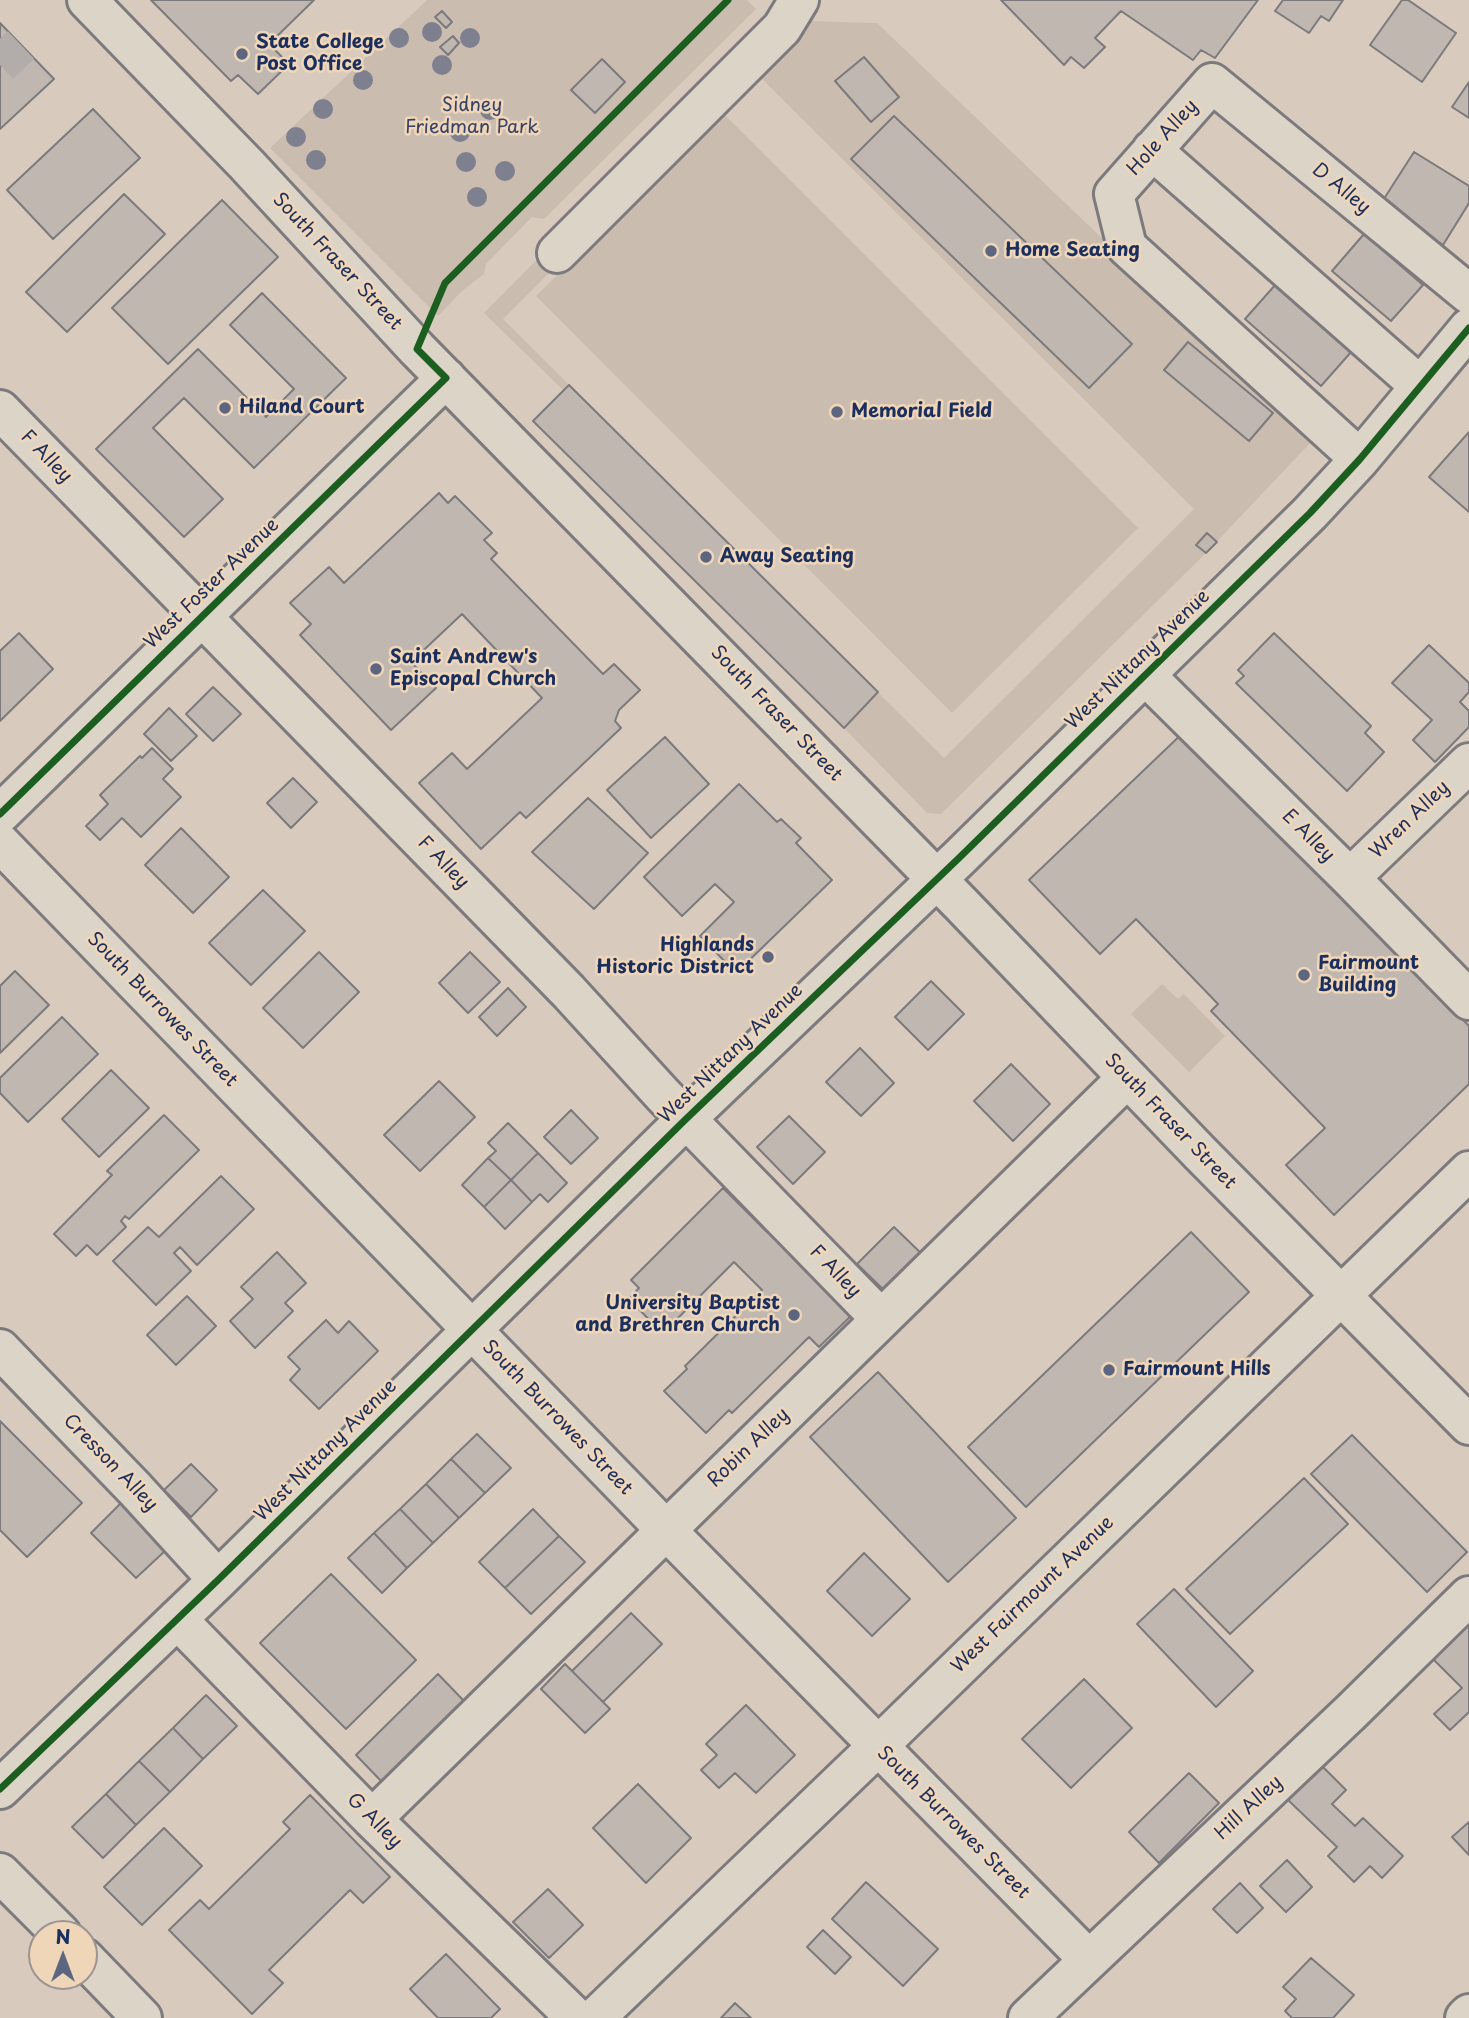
<!DOCTYPE html>
<html>
<head>
<meta charset="utf-8">
<style>
  body { margin:0 }
  #map { position:relative; width:1469px; height:2018px; overflow:hidden; background:#d8cbbe; font-family:"Playpen Sans",sans-serif }
  canvas { display:block }
  .north { position:absolute; left:28px; top:1920px; width:70px; height:70px; box-sizing:border-box; background:#f0d6b8; border:2px solid #9b9394; border-radius:50%; rotate:0deg; font-size:19px; font-weight:700; line-height:28px; text-align:center; color:#1b2f5e }
  .north::after { content:''; display:block; margin:auto; width:24px; height:32px; background:#5d6680; clip-path:polygon(50% 0,100% 100%,50% 72%,0 100%) }
</style>
</head>
<body>
<div id="map">
<canvas width="1469" height="2018"></canvas>
<div class="north">N</div>
</div>
<script>
const context = document.querySelector('canvas').getContext('2d');
context.lineJoin = 'round';
function fill(path, color) { context.fillStyle = color; context.fill(path, 'evenodd'); }
const poly = rows => new Path2D(rows.map(r => 'M' + r).join(''));
function trace(path, color, width, dash) { context.strokeStyle = color; context.lineWidth = width; context.lineCap = dash ? 'butt' : 'round'; context.setLineDash(dash || []); context.stroke(path); }
function write(font, color, halo, rows, align = 'center') {
  context.font = font + ' "Playpen Sans",sans-serif'; context.lineWidth = 5; context.setLineDash([]); context.textBaseline = 'middle'; context.strokeStyle = halo; context.fillStyle = color; for (const [text, x, y, turn = 0] of rows) {
    context.save(); context.translate(x, y); context.rotate((+turn || 0) * Math.PI / 180); context.textAlign = isNaN(turn) ? turn : align; if (halo) context.strokeText(text, 0, 0); context.fillText(text, 0, 0); context.restore();
  }
}
fill(poly([
  [427,0,747,0,756,9,544,219,532,217,486,264,484,274,462,291,438,316,270,148],
  [774,20,877,23,1313,440,1206,553,941,814,927,813,844,728,533,421,563,390,484,313],
  [753,70,1194,509,944,758,503,319],
  [722,112,1138,528,952,713,536,296],
  [1162,984,1178,999,1184,994,1225,1036,1189,1072,1131,1014]
]), '#cabcaf');
const building = poly([
  [151,0,314,0,269,44,289,64,258,94,238,75,231,81,151,0],
  [1001,0,1258,0,1215,58,1201,50,1193,60,1121,11,1095,38,1105,47,1084,68,1071,57,1064,65,1001,0],
  [1283,0,1343,0,1329,21,1321,16,1309,33,1275,11,1283,0],
  [1402,0,1408,0,1456,33,1422,82,1370,45,1402,0],
  [442,11,452,22,446,28,435,17,442,11],
  [0,23,54,79,0,129,0,23],
  [453,36,459,43,448,55,440,47,453,36],
  [864,57,899,97,871,122,835,81,864,57],
  [602,59,625,82,595,113,571,90,602,59],
  [1469,82,1469,118,1452,107,1469,82],
  [93,109,140,158,53,239,7,190,93,109],
  [894,116,1132,344,1089,388,851,159,894,116],
  [1414,152,1469,186,1469,203,1443,245,1380,205,1414,152],
  [124,194,165,234,67,332,26,292,124,194],
  [222,200,278,257,168,364,112,308,222,200],
  [1364,234,1423,285,1391,321,1332,271,1364,234],
  [1284,275,1360,342,1321,386,1245,319,1284,275],
  [262,293,346,378,254,468,184,398,153,428,223,499,184,537,96,449,198,349,266,417,294,389,230,325,262,293],
  [1188,342,1273,413,1249,441,1164,370,1188,342],
  [569,385,878,692,844,728,533,421,569,385],
  [1469,432,1469,512,1429,477,1469,432],
  [439,493,448,503,455,496,492,533,484,540,497,553,491,559,603,674,614,664,640,690,619,710,615,721,621,728,526,818,520,812,481,849,419,783,452,753,467,769,542,698,462,614,411,662,436,688,391,730,300,635,311,624,290,603,329,567,344,583,439,493],
  [1207,533,1217,542,1206,553,1196,545,1207,533],
  [19,633,53,669,0,721,0,651,19,633],
  [1274,633,1371,726,1365,733,1384,752,1347,791,1236,683,1244,676,1238,670,1274,633],
  [1429,645,1469,683,1469,692,1460,702,1469,711,1469,727,1435,762,1413,740,1432,720,1392,683,1429,645],
  [213,687,241,714,213,741,186,714,213,687],
  [169,708,197,736,171,761,144,734,169,708],
  [1188,728,1344,897,1469,1026,1469,1084,1334,1215,1286,1165,1325,1128,1211,1011,1218,1004,1136,919,1100,954,1029,880,1188,728],
  [665,737,709,784,651,838,607,790,665,737],
  [152,748,173,769,163,779,181,797,141,837,122,818,100,840,86,826,108,804,100,795,140,756,142,758,152,748],
  [293,778,317,802,291,828,267,803,293,778],
  [739,784,777,822,781,819,801,838,796,843,832,880,736,973,700,936,734,902,715,884,682,916,644,877,739,784],
  [588,798,648,853,594,909,532,852,588,798],
  [181,828,229,877,193,913,145,865,181,828],
  [263,890,305,931,251,985,209,943,263,890],
  [319,952,359,992,303,1048,263,1008,319,952],
  [470,952,500,982,468,1013,439,983,470,952],
  [15,971,49,1005,0,1053,0,986,15,971],
  [931,981,964,1014,928,1050,895,1017,931,981],
  [508,988,526,1007,497,1036,479,1017,508,988],
  [62,1017,98,1054,28,1122,0,1093,0,1078,62,1017],
  [860,1048,894,1083,861,1116,826,1082,860,1048],
  [1011,1064,1050,1104,1013,1141,974,1101,1011,1064],
  [111,1070,149,1108,99,1157,62,1119,111,1070],
  [439,1081,475,1117,420,1171,384,1135,439,1081],
  [571,1110,598,1138,571,1164,544,1137,571,1110],
  [164,1115,199,1150,129,1219,125,1216,121,1221,126,1227,97,1255,87,1245,76,1256,54,1234,112,1175,107,1171,164,1115],
  [789,1116,825,1152,793,1184,757,1147,789,1116],
  [508,1123,538,1153,511,1180,488,1158,496,1151,488,1143,508,1123],
  [538,1153,567,1183,548,1202,540,1194,532,1202,511,1180,538,1153],
  [488,1158,511,1180,484,1207,462,1185,488,1158],
  [221,1176,254,1209,197,1265,180,1247,174,1253,191,1271,156,1305,113,1261,148,1227,159,1237,221,1176],
  [511,1180,532,1202,505,1229,484,1207,511,1180],
  [723,1188,767,1232,772,1227,856,1311,819,1347,809,1337,732,1413,729,1410,706,1433,664,1391,687,1369,685,1366,762,1290,734,1262,674,1322,672,1320,660,1331,629,1299,639,1288,631,1280,723,1188],
  [894,1227,927,1259,890,1296,857,1264,894,1227],
  [1191,1232,1249,1292,1026,1507,968,1447,1191,1232],
  [277,1252,306,1283,285,1303,293,1311,255,1348,230,1321,253,1299,241,1287,277,1252],
  [187,1296,216,1326,176,1365,147,1335,187,1296],
  [326,1320,338,1333,349,1321,378,1351,319,1409,290,1380,300,1369,288,1357,326,1320],
  [878,1372,1016,1518,948,1582,810,1437,878,1372],
  [0,1421,82,1503,27,1557,0,1530,0,1421],
  [477,1434,511,1468,485,1493,451,1459,477,1434],
  [1352,1435,1467,1552,1427,1592,1311,1474,1352,1435],
  [451,1459,485,1493,459,1518,426,1484,451,1459],
  [191,1464,217,1490,191,1517,164,1490,191,1464],
  [1304,1478,1348,1524,1230,1634,1186,1589,1304,1478],
  [426,1484,459,1518,433,1543,400,1509,426,1484],
  [121,1503,167,1549,136,1578,91,1533,121,1503],
  [400,1509,433,1543,407,1568,374,1533,400,1509],
  [533,1509,559,1536,505,1588,479,1562,533,1509],
  [374,1533,407,1568,382,1593,348,1558,374,1533],
  [559,1536,585,1562,531,1614,505,1588,559,1536],
  [864,1553,910,1599,872,1636,827,1591,864,1553],
  [331,1574,416,1660,346,1729,260,1643,331,1574],
  [1174,1589,1253,1671,1216,1707,1137,1624,1174,1589],
  [631,1613,662,1644,603,1702,572,1671,631,1613],
  [1469,1622,1469,1712,1450,1730,1434,1714,1462,1688,1432,1658,1469,1622],
  [565,1664,610,1709,585,1733,541,1689,565,1664],
  [438,1674,464,1701,382,1782,356,1755,438,1674],
  [1084,1679,1132,1728,1071,1788,1022,1739,1084,1679],
  [206,1695,237,1726,203,1759,173,1728,206,1695],
  [746,1705,795,1755,756,1793,735,1773,719,1788,701,1770,717,1755,706,1744,746,1705],
  [173,1728,203,1759,170,1792,139,1761,173,1728],
  [139,1761,170,1792,136,1825,106,1794,139,1761],
  [1321,1765,1346,1790,1332,1804,1355,1826,1363,1818,1403,1856,1382,1878,1370,1866,1354,1882,1328,1856,1337,1847,1287,1799,1321,1765],
  [1189,1773,1219,1803,1159,1863,1129,1832,1189,1773],
  [638,1784,691,1838,646,1883,593,1828,638,1784],
  [106,1794,136,1825,103,1858,72,1827,106,1794],
  [310,1795,390,1877,363,1903,350,1890,269,1970,283,1983,252,2014,169,1930,200,1900,209,1909,290,1829,283,1822,310,1795],
  [1469,1822,1469,1855,1452,1837,1469,1822],
  [164,1828,202,1866,142,1925,104,1887,164,1828],
  [1287,1860,1312,1887,1286,1912,1260,1886,1287,1860],
  [866,1882,938,1949,903,1986,832,1919,866,1882],
  [1240,1883,1263,1908,1237,1933,1213,1909,1240,1883],
  [548,1889,583,1925,549,1958,513,1922,548,1889],
  [823,1930,851,1957,835,1974,807,1947,823,1930],
  [446,1954,500,2009,491,2018,438,2018,410,1989,446,1954],
  [1311,1958,1354,1995,1333,2018,1292,2018,1285,2011,1296,1999,1283,1987,1311,1958],
  [735,2003,751,2018,721,2018,735,2003]
]);
fill(building, '#bfb7b0');
trace(building, '#7c7a7d', 2);
trace(poly([
  [0,65,21,45]
]), '#b2acab', 38, [38, 19]);
const minor = poly([
  [87,0,247,165,417,349,961,904,1200,1153,1469,1425],
  [1152,150,1420,386],
  [557,253,782,28,799,0],
  [0,410,568,991,663,1095,881,1319],
  [1360,459,1127,247,1114,194,1212,83,1469,294],
  [1145,675,1350,878,1469,1000],
  [0,814,446,378],
  [0,843,666,1530,1088,1959],
  [1350,878,1469,763],
  [0,1349,135,1489,218,1580],
  [177,1619,372,1819,576,2018],
  [0,1789,218,1580,686,1119,959,858,1310,513,1360,459,1469,328],
  [372,1819,1127,1078],
  [595,2018,877,1747,1469,1171],
  [1028,2018,1351,1712,1469,1596],
  [1465,2018,1469,2014]
]);
const major = poly([
  [0,1873,61,1934],
  [84,1958,142,2018]
]);
trace(minor, '#7c7a7d', 44);
trace(major, '#7c7a7d', 44);
trace(minor, '#ddd4c8', 38);
trace(major, '#ddd4c8', 38);
trace(poly([
  [0,814,446,378,417,349,445,283,728,0],
  [0,1789,218,1580,686,1119,959,858,1310,513,1360,459,1469,328]
]), '#1b5e20', 7);
context.fillStyle = '#7e808f';
for (const [x, y] of [
  [432,32],
  [399,38],
  [470,38],
  [442,65],
  [363,80],
  [323,109],
  [490,110],
  [460,132],
  [296,137],
  [316,160],
  [466,162],
  [505,171],
  [477,197]
]) { context.beginPath(); context.arc(x, y, 10, 0, 2 * Math.PI); context.fill(); }
for (const [x, y, r, color] of [
  [242,54,7,"#5d6680"],
  [991,251,7,"#5d6680"],
  [225,408,7,"#5d6680"],
  [837,412,7,"#5d6680"],
  [706,557,7,"#5d6680"],
  [376,669,7,"#5d6680"],
  [768,957,7,"#5d6680"],
  [1304,975,7,"#5d6680"],
  [794,1315,7,"#5d6680"],
  [1109,1370,7,"#5d6680"]
]) { const dot = new Path2D(); dot.arc(x, y, r, 0, 2 * Math.PI); context.fillStyle = color; context.fill(dot); trace(dot, '#f0d6b8', 2.5); }
write('bold 19px', '#1b2f5e', '#f0d6b8', [
  ["State College",256,43],
  ["Post Office",256,65],
  ["Home Seating",1005,251],
  ["Hiland Court",239,408],
  ["Memorial Field",851,412],
  ["Away Seating",720,557],
  ["Saint Andrew's",390,658],
  ["Episcopal Church",390,680],
  ["Highlands",754,946,"right"],
  ["Historic District",754,968,"right"],
  ["Fairmount",1318,964],
  ["Building",1318,986],
  ["University Baptist",780,1304,"right"],
  ["and Brethren Church",780,1326,"right"],
  ["Fairmount Hills",1123,1370]
], 'left');
write('19px', '#354369', '#f0d6b8', [
  ["Sidney",472,106],
  ["Friedman Park",472,128]
]);
write('19px', '#1b2f5e', '#f0d6b8', [
  ["Hole Alley",1163,138,-48],
  ["D Alley",1341,189,39],
  ["South Fraser Street",337,262,47],
  ["F Alley",46,457,46],
  ["West Foster Avenue",212,584,-44],
  ["West Nittany Avenue",1138,660,-44],
  ["South Fraser Street",776,714,46],
  ["Wren Alley",1410,820,-44],
  ["E Alley",1308,836,45],
  ["F Alley",443,863,46],
  ["South Burrowes Street",162,1010,46],
  ["West Nittany Avenue",731,1054,-44],
  ["South Fraser Street",1170,1122,46],
  ["F Alley",835,1272,46],
  ["South Burrowes Street",557,1418,46],
  ["Robin Alley",749,1448,-44],
  ["West Nittany Avenue",326,1451,-45],
  ["Cresson Alley",110,1463,46],
  ["West Fairmount Avenue",1033,1595,-44],
  ["Hill Alley",1249,1808,-43],
  ["G Alley",374,1821,45],
  ["South Burrowes Street",953,1823,45]
]);
</script>
</body>
</html>
